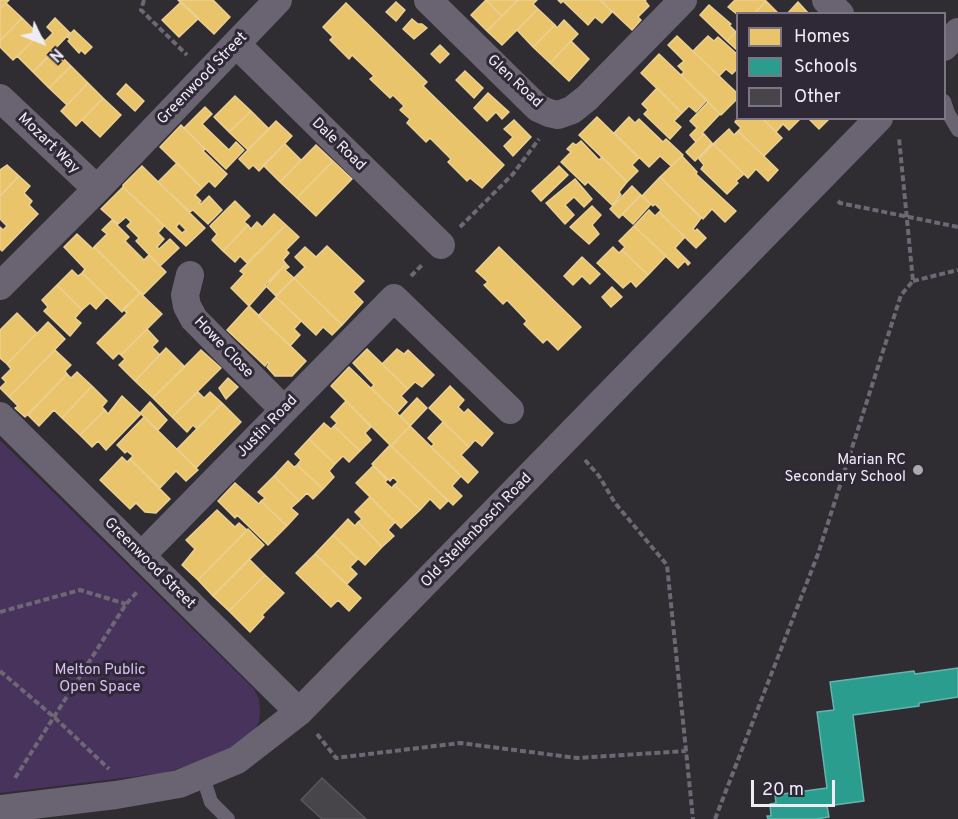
<!DOCTYPE html>
<html>
<head>
<meta charset="utf-8">
<style>
  body { margin:0 }
  #map { position:relative; width:958px; height:819px; overflow:hidden; background:#2f2c32; font-family:Overpass,sans-serif }
  canvas { display:block }
  .legend { position:absolute; left:736px; top:12px; width:210px; height:108px; box-sizing:border-box; background:#2f2836; border:2px solid #7c7682; margin:0; padding:8px 10px; list-style:none; font-size:18px; color:#f0ecf5 }
  .legend li { display:flex; align-items:center; gap:12px; height:30px }
  .legend b { width:30px; border:2px solid #7c7682 }
  .north { position:absolute; left:12px; top:12px; width:60px; height:60px; -webkit-text-stroke:4px #2f2836; paint-order:stroke; rotate:133deg; font-size:16px; font-weight:700; line-height:24px; text-align:center; color:#f0ecf5 }
  .north::after { content:''; display:block; margin:auto; width:21px; height:27px; background:#f0ecf5; clip-path:polygon(50% 0,100% 100%,50% 72%,0 100%) }
  .scale { position:absolute; left:751px; top:780px; width:84px; height:27px; box-sizing:border-box; border:3px solid #f0ecf5; border-top:0; padding-left:8px; font-size:18px; line-height:21px; white-space:nowrap; color:#f0ecf5; -webkit-text-stroke:4px #2f2836; paint-order:stroke }
</style>
</head>
<body>
<div id="map">
<canvas width="958" height="819"></canvas>
<ul class="legend">
<li><b style="height:16px;background:#e9c46a"></b>Homes</li>
<li><b style="height:16px;background:#2a9d8f"></b>Schools</li>
<li><b style="height:16px;background:#47444a"></b>Other</li>
</ul>
<div class="north">N</div>
<div class="scale">20 m</div>
</div>
<script>
const context = document.querySelector('canvas').getContext('2d');
context.lineJoin = 'round';
function fill(path, color) { context.fillStyle = color; context.fill(path, 'evenodd'); }
const poly = rows => new Path2D(rows.map(r => 'M' + r).join(''));
function trace(path, color, width, dash) { context.strokeStyle = color; context.lineWidth = width; context.lineCap = dash ? 'butt' : 'round'; context.setLineDash(dash || []); context.stroke(path); }
function write(font, color, halo, rows, align = 'center') {
  context.font = font + ' Overpass,sans-serif'; context.lineWidth = 6; context.setLineDash([]); context.textBaseline = 'middle'; context.strokeStyle = halo; context.fillStyle = color; for (const [text, x, y, turn = 0] of rows) {
    context.save(); context.translate(x, y); context.rotate((+turn || 0) * Math.PI / 180); context.textAlign = isNaN(turn) ? turn : align; if (halo) context.strokeText(text, 0, 0); context.fillText(text, 0, 0); context.restore();
  }
}
fill(poly([
  [0,440,254,689,259,699,260,710,259,722,254,731,238,745,186,766,164,773,0,793]
]), '#48335c');
const homes = poly([
  [0,0,9,0,0,9,0,0],
  [178,0,213,0,230,17,214,34,178,0],
  [486,0,518,0,502,16,486,0],
  [486,0,502,16,487,31,471,15,486,0],
  [518,0,537,0,533,4,538,9,502,45,487,31,518,0],
  [558,0,600,0,612,12,602,23,595,17,588,25,563,1,561,3,558,0],
  [600,0,646,0,645,1,649,6,638,17,641,20,632,30,600,0],
  [735,0,765,0,766,1,754,14,738,14,738,15,728,7,735,0],
  [766,1,779,14,754,14,766,1],
  [181,2,199,18,179,37,162,20,181,2],
  [396,2,405,10,396,21,386,12,396,2],
  [798,2,809,14,787,14,798,2],
  [6,3,22,18,0,41,0,9,6,3],
  [346,3,427,82,423,86,504,165,482,188,470,178,467,181,448,162,451,159,430,138,426,142,407,123,410,119,400,110,404,106,393,95,390,98,370,79,374,76,352,55,349,59,330,40,333,37,323,27,346,3],
  [709,5,731,24,729,25,736,32,727,41,700,15,709,5],
  [538,9,555,25,533,47,517,30,538,9],
  [22,18,39,35,13,60,0,47,0,41,22,18],
  [55,18,70,33,33,72,17,56,39,35,45,41,53,33,47,27,55,18],
  [412,19,418,24,422,24,427,28,414,39,403,29,412,19],
  [564,20,578,34,550,63,533,47,555,25,557,28,564,20],
  [74,30,92,47,85,54,81,50,79,53,68,41,70,39,67,37,74,30],
  [736,32,738,33,738,51,727,41,736,32],
  [677,36,738,94,738,98,721,115,681,75,684,72,678,66,684,61,668,45,677,36],
  [708,36,714,41,718,37,738,55,738,68,732,74,726,69,719,76,693,51,708,36],
  [571,41,589,59,569,81,550,63,571,41],
  [440,45,449,54,440,63,431,54,440,45],
  [55,50,71,66,49,88,33,72,55,50],
  [659,54,707,100,696,112,689,106,682,113,641,73,659,54],
  [71,66,88,83,67,105,49,88,71,66],
  [465,71,483,88,474,98,456,80,465,71],
  [88,83,103,98,76,126,61,111,88,83],
  [126,84,144,101,135,111,117,94,126,84],
  [657,88,682,113,674,121,681,127,670,139,644,114,648,110,642,104,657,88],
  [488,93,509,112,502,119,496,112,487,121,474,108,488,93],
  [235,96,251,111,229,132,214,117,235,96],
  [103,98,121,115,100,137,82,120,103,98],
  [708,102,720,114,702,133,704,134,696,142,690,135,697,128,690,121,708,102],
  [205,107,212,114,202,124,229,150,236,142,244,150,226,169,184,128,205,107],
  [251,111,269,129,248,150,229,132,251,111],
  [597,117,639,158,632,165,638,171,627,182,579,135,597,117],
  [629,117,635,123,639,119,663,142,666,139,683,155,671,166,660,156,649,167,614,133,629,117],
  [738,118,762,118,782,138,764,156,738,131,741,128,735,122,738,118],
  [762,118,801,118,789,130,783,124,776,132,762,118],
  [808,118,828,118,829,119,819,129,808,118],
  [514,120,531,137,513,156,504,146,513,137,504,129,514,120],
  [276,121,292,136,259,171,253,165,249,169,239,159,276,121],
  [181,125,205,149,203,151,227,174,215,187,209,181,202,188,160,147,181,125],
  [729,129,734,135,738,131,778,170,768,181,756,169,748,178,713,144,729,129],
  [704,134,712,143,695,161,686,152,704,134],
  [581,141,599,160,602,157,627,182,619,192,621,195,612,205,588,182,585,185,561,162,571,152,567,149,573,143,576,145,581,141],
  [285,144,301,160,280,182,263,165,285,144],
  [713,144,744,174,736,181,738,183,727,194,701,169,704,165,699,159,713,144],
  [316,145,333,161,297,198,280,182,316,145],
  [682,156,697,172,696,174,736,211,725,222,712,209,703,219,660,177,682,156],
  [333,161,352,179,316,216,297,198,333,161],
  [177,163,202,188,195,195,201,201,199,203,201,204,209,196,222,210,208,224,193,210,190,212,158,182,177,163],
  [7,165,19,176,0,196,0,170,7,165],
  [142,166,205,228,186,246,123,187,123,185,142,166],
  [179,223,186,230,182,233,176,227,179,223],
  [559,166,568,175,541,201,532,191,559,166],
  [19,176,30,186,24,193,32,201,29,205,38,214,2,251,0,249,0,227,3,230,7,226,0,219,0,196,19,176],
  [660,177,701,218,693,229,695,231,697,229,706,238,696,248,659,212,661,210,655,204,653,206,642,196,660,177],
  [575,179,592,199,584,207,574,197,565,205,574,215,565,224,546,203,575,179],
  [632,186,641,195,619,218,610,209,632,186],
  [123,187,164,226,158,233,164,239,157,247,159,249,170,239,179,248,160,266,136,241,139,238,127,226,131,222,126,217,118,224,101,209,123,187],
  [641,195,651,204,633,224,622,214,641,195],
  [235,201,250,216,244,222,248,225,223,251,212,240,217,234,210,226,235,201],
  [592,206,601,215,592,225,599,234,589,244,570,227,592,206],
  [649,210,655,216,659,212,685,237,675,248,690,263,688,265,685,261,678,268,634,226,649,210],
  [274,214,286,225,247,263,240,256,235,262,223,251,248,225,251,229,257,222,262,227,274,214],
  [112,220,129,237,125,241,144,260,149,255,166,272,143,295,94,247,107,234,102,230,112,220],
  [286,225,299,237,286,250,289,253,283,260,286,264,249,306,231,288,244,274,240,271,286,225],
  [634,226,666,256,648,275,622,250,625,247,619,241,634,226],
  [77,234,93,249,94,247,140,293,122,312,82,273,85,269,64,247,77,234],
  [327,246,364,281,353,292,363,302,342,325,294,278,305,267,295,257,305,247,316,257,327,246],
  [499,247,581,327,558,350,547,339,543,343,524,324,527,321,507,300,503,304,484,285,488,282,476,271,499,247],
  [613,247,619,253,622,250,648,275,636,287,631,281,623,288,597,263,613,247],
  [582,257,600,274,590,284,582,276,573,285,564,276,582,257],
  [286,264,289,267,285,270,294,278,276,296,265,285,286,264],
  [72,270,78,276,82,273,107,297,96,309,90,303,82,310,57,285,72,270],
  [294,278,342,325,332,335,323,327,316,335,276,297,294,278],
  [57,285,82,310,75,318,81,323,70,336,44,311,48,307,42,300,57,285],
  [612,287,622,297,611,307,602,297,612,287],
  [140,293,162,314,121,355,119,353,113,359,97,343,127,313,123,309,140,293],
  [276,297,301,321,294,329,300,335,290,346,258,316,276,297],
  [249,306,306,361,292,376,275,376,267,367,269,364,268,362,265,366,227,330,249,306],
  [17,313,37,333,7,364,0,358,0,330,17,313],
  [48,322,65,339,9,397,0,388,6,382,2,378,11,369,7,364,48,322],
  [147,329,158,341,152,347,160,355,135,381,119,365,125,359,121,355,147,329],
  [166,348,185,367,153,398,135,381,166,348],
  [367,349,408,389,401,396,407,402,397,413,371,388,374,385,353,363,367,349],
  [397,349,404,354,408,350,434,375,422,387,415,382,408,389,382,364,397,349],
  [55,350,71,365,65,371,67,374,25,417,15,408,18,406,9,397,55,350],
  [201,350,221,368,172,417,153,398,201,350],
  [349,367,410,426,391,446,331,386,349,367],
  [77,372,92,386,62,418,54,410,39,426,28,415,67,374,71,378,77,372],
  [228,378,238,387,226,399,219,388,228,378],
  [92,386,107,401,102,407,105,410,80,435,62,418,92,386],
  [450,386,464,400,458,407,464,413,468,409,493,433,482,446,475,440,469,447,429,408,450,386],
  [198,392,204,398,210,392,222,403,197,429,193,425,187,432,172,417,198,392],
  [122,396,141,414,106,450,98,441,92,447,80,435,105,410,108,414,122,396],
  [417,398,427,408,410,426,400,416,417,398],
  [346,401,371,427,365,433,371,440,360,451,334,426,337,423,331,417,346,401],
  [150,402,167,420,158,430,140,413,150,402],
  [222,403,241,422,196,468,177,449,222,403],
  [144,417,198,470,186,481,176,471,160,488,130,459,133,456,127,451,125,453,117,445,144,417],
  [443,422,469,447,461,455,478,472,468,483,431,447,434,444,428,438,443,422],
  [324,423,331,429,334,426,360,451,349,462,343,456,335,464,309,439,324,423],
  [410,426,461,476,452,486,462,496,453,505,391,446,410,426],
  [309,439,335,464,329,471,334,477,323,489,297,465,301,460,295,454,309,439],
  [390,445,448,501,440,509,430,499,420,510,394,485,398,482,393,477,390,481,372,464,390,445],
  [122,457,127,462,130,459,170,499,156,513,145,512,136,503,130,509,100,480,122,457],
  [288,461,294,467,297,465,323,489,313,499,307,493,299,501,274,476,288,461],
  [373,466,387,480,385,482,392,488,394,485,420,510,401,528,356,483,373,466],
  [274,476,299,501,291,508,298,514,287,526,261,501,265,498,258,492,274,476],
  [235,483,259,504,261,501,287,526,268,545,237,515,235,518,218,501,235,483],
  [370,497,395,522,388,530,394,536,382,547,358,522,362,519,355,512,370,497],
  [217,510,235,527,239,523,247,530,198,580,182,565,195,549,186,540,217,510],
  [348,519,355,526,358,522,382,547,365,565,333,535,348,519],
  [248,529,264,545,213,596,198,580,248,529],
  [333,535,358,559,350,567,357,574,347,584,315,554,333,535],
  [315,554,361,598,349,611,338,600,331,607,296,573,315,554],
  [249,559,265,575,229,611,213,596,249,559],
  [265,575,284,593,262,615,264,617,250,632,229,611,265,575]
]);
fill(homes, '#e9c46a');
trace(homes, '#ebd094', 1.5);
const schools = poly([
  [958,668,958,697,919,703,919,706,853,715,864,801,827,806,829,817,816,819,768,819,767,816,771,816,770,804,776,803,775,795,827,788,817,712,834,710,830,682,914,671,915,674,958,668]
]);
fill(schools, '#2a9d8f');
trace(schools, '#65b5ae', 1.5);
const building = poly([
  [322,778,366,819,322,819,301,800,322,778]
]);
fill(building, '#47444a');
trace(building, '#59565c', 1.5);
trace(poly([
  [144,0,141,10,187,55],
  [838,201,840,203,958,227],
  [460,227,513,174,539,139],
  [411,276,423,264],
  [913,281,958,270],
  [585,460,599,476,615,503,667,565,693,819],
  [0,612,80,590,126,604],
  [0,671,54,717,109,769],
  [317,734,336,758,460,743,577,758,686,751],
  [15,778,126,604,137,592],
  [715,819,818,554,901,295,913,281,899,138]
]), '#6d6873', 4, [6, 3]);
trace(poly([
  [944,101,948,113,958,130],
  [202,774,211,802,228,819]
]), '#6a6371', 14);
trace(poly([
  [428,0,538,108,549,113,558,115,572,110,587,98,683,0],
  [826,0,840,14],
  [236,44,441,245],
  [944,47,958,32],
  [0,98,97,189],
  [190,275,185,295,187,306,194,319,284,410],
  [0,286,97,189,278,0],
  [0,416,299,712],
  [141,556,394,298,510,410],
  [0,809,116,795,179,784,237,760,299,712,879,118]
]), '#6a6371', 28);
for (const [x, y, r, color] of [
  [918,470,6,"#aca9b1"]
]) { const dot = new Path2D(); dot.arc(x, y, r, 0, 2 * Math.PI); context.fillStyle = color; context.fill(dot); trace(dot, '#2f2836', 2); }
write('15px', '#f0ecf5', '#2f2836', [
  ["Greenwood Street",203,79,-46],
  ["Glen Road",514,82,43],
  ["Mozart Way",48,144,44],
  ["Dale Road",338,145,44],
  ["Howe Close",223,348,46],
  ["Justin Road",268,427,-46],
  ["Old Stellenbosch Road",477,531,-46],
  ["Greenwood Street",149,564,45]
]);
write('15px', '#f0ecf5', '#2f2836', [
  ["Marian RC",906,461],
  ["Secondary School",906,478]
], 'right');
write('15px', '#dbbff8', '#2f2836', [
  ["Melton Public",100,671],
  ["Open Space",100,688]
]);
</script>
</body>
</html>
